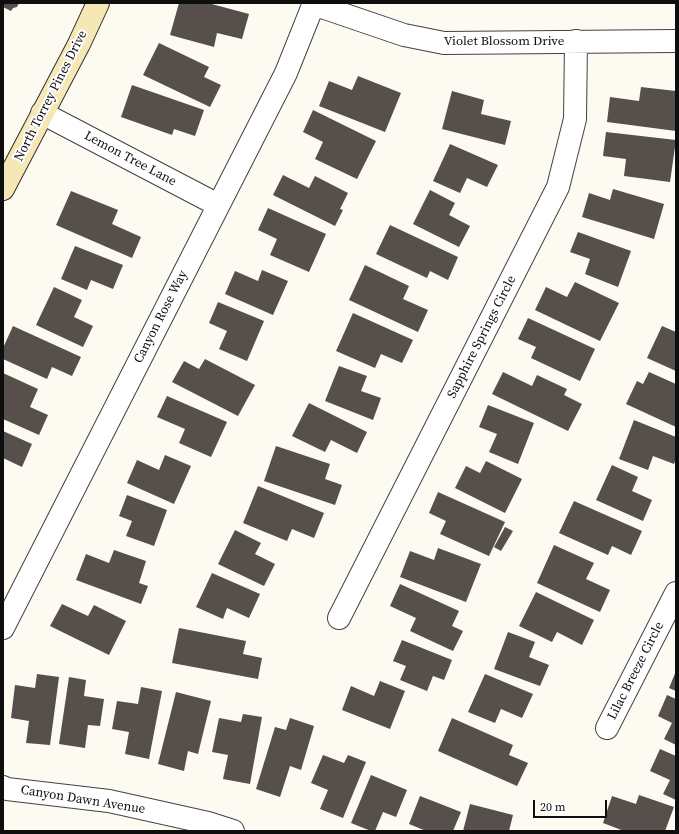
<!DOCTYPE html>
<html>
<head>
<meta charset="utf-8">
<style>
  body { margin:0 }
  #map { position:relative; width:679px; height:834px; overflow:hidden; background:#fdfaf2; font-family:"Source Serif 4",serif }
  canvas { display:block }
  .frame { position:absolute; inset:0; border:4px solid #0e0e0e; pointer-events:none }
  .scale { position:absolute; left:533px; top:800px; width:74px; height:18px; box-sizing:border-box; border:2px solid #0e0e0e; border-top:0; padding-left:5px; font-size:12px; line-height:14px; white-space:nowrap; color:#0e0e0e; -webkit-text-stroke:3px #fff; paint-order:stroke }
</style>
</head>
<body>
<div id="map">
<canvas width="679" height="834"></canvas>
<div class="frame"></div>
<div class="scale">20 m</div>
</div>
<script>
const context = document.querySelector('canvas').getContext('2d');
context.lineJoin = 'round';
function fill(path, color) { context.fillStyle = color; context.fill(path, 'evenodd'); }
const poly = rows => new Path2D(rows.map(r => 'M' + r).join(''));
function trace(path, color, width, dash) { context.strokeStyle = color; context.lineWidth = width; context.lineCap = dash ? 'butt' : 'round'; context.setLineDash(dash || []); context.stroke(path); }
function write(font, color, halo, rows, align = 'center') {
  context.font = font + ' "Source Serif 4",serif'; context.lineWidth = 4; context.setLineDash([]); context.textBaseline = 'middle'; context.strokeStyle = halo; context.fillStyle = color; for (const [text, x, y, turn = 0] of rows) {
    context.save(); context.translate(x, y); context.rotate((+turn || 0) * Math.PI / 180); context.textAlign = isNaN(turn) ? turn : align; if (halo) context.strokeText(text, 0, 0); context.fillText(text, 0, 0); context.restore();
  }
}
fill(poly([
  [3,3,19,3,17,7,13,8,11,11,3,7],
  [179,3,208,3,249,14,242,39,217,33,214,47,170,35],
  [159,43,209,67,204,77,221,85,210,107,143,75],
  [358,76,401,93,385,132,319,106,329,81,352,90],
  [132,85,204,110,195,136,174,129,172,135,121,117],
  [641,87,676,91,676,131,607,122,610,97,639,101],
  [452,91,484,100,481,114,511,121,505,145,442,129],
  [313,110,376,141,357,179,315,159,323,142,303,132],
  [606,132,676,140,670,182,624,176,626,159,603,156],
  [450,144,498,165,487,187,467,178,460,193,433,181],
  [283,175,309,188,315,176,348,193,340,209,343,210,335,226,273,195],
  [613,189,664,204,654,239,582,217,589,193,610,200],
  [430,190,455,203,449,215,470,226,459,247,413,224],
  [71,191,118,210,112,224,141,237,132,258,56,225],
  [268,208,326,234,309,272,270,255,277,239,258,230],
  [390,225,458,257,448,280,430,271,427,278,376,254],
  [578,232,631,251,618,287,585,274,590,259,570,252],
  [75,246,123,265,113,289,91,280,87,290,61,279],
  [365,265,409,286,403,299,428,310,418,332,349,300],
  [262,270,288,281,273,315,225,294,235,271,258,281],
  [575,282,619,303,600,341,535,310,546,287,567,297],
  [54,287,82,300,74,317,93,326,83,347,36,325],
  [218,302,264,321,247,361,219,349,227,331,209,323],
  [353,313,413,340,402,363,381,354,375,368,336,351],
  [528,318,595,349,580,381,531,358,536,347,518,339],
  [13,326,81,357,72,376,52,367,47,379,3,359,3,348],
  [662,326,676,332,676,371,647,358],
  [205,359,255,385,238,416,172,382,184,361,199,369],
  [339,366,367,376,361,391,381,398,373,420,325,401],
  [503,372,532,386,537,375,567,389,564,395,582,404,568,431,492,394],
  [649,372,676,384,675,401,676,401,676,427,626,404,637,381,643,384],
  [3,373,38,389,30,407,48,415,39,435,3,419],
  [167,396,227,422,211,457,179,443,185,429,157,417],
  [309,403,367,432,357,453,331,440,325,452,292,436],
  [488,405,534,423,518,464,489,452,497,434,479,427],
  [634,420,676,437,676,459,674,464,653,456,648,470,619,459],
  [3,431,32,444,22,467,3,458],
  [276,446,330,464,325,479,342,485,335,505,264,481],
  [165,455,191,466,174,504,127,483,137,460,159,470],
  [486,461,522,479,505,513,455,488,466,466,480,473],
  [612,465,638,477,632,491,652,500,643,521,596,500],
  [258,486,324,513,314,538,292,529,287,541,243,523],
  [438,492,505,522,489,556,440,534,446,521,429,513],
  [127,495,167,510,154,546,126,536,132,521,119,516],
  [574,501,642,531,631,555,612,546,608,555,559,533],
  [505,527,513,531,501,551,494,547],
  [235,530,261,543,255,554,275,564,264,586,218,564],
  [554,545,594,563,586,579,610,590,600,612,537,583],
  [438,548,481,564,466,602,400,577,410,551,434,560],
  [114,550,146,561,139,583,148,586,141,604,76,580,86,554,109,563],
  [212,573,260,594,249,618,227,608,223,619,196,607],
  [400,584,459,611,452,626,463,631,453,651,410,631,416,618,390,606],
  [536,592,594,620,582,645,557,632,552,642,519,626],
  [62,604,88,616,94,605,126,621,109,655,50,626],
  [179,628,246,641,243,654,262,658,258,679,172,663],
  [508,632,535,642,529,657,549,665,540,686,494,669],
  [402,640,452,660,444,680,433,676,427,691,400,680,406,666,393,661],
  [676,671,676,691,669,688],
  [37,674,59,677,50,745,26,743,29,721,11,718,15,685,35,688],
  [485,674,533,694,522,718,501,709,495,723,468,712],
  [69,677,86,680,84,696,104,699,100,726,88,725,85,748,59,744],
  [380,681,405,691,390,729,342,710,351,686,374,696],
  [141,687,162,691,149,759,125,754,129,732,112,729,117,701,138,704],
  [176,692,211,701,198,754,188,751,184,771,158,764],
  [667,695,676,699,676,745,664,739,672,723,658,716],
  [243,714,262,717,250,784,223,779,228,755,212,752,219,718,241,722],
  [290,718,314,726,301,770,290,766,280,797,256,789,275,727,286,730],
  [452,718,513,745,509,755,528,763,517,786,438,751],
  [660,749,676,756,676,800,663,794,670,780,650,771],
  [323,755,344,763,348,755,366,762,343,818,320,809,328,790,311,783],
  [371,775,407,790,396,817,383,812,375,831,371,831,351,823],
  [639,795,674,807,665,831,624,831,603,823,612,796,636,804],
  [420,796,461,812,453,831,426,831,409,824],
  [470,804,513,815,509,831,463,831]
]), '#564f4c');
const street = poly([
  [313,4,404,35,444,43,676,41],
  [42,113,218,205],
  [339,618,558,187,575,119,576,41],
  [3,628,286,73,314,3],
  [607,728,676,593],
  [3,787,7,789,109,801,208,823,233,831]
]);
const secondary = poly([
  [3,189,79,44,98,3]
]);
trace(street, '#414141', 24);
trace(secondary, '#303030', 24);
trace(street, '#fff', 22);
trace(secondary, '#f5e8b4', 22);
write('13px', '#0e0e0e', '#fff', [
  ["Violet Blossom Drive",504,42],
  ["North Torrey Pines Drive",51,96,-63],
  ["Lemon Tree Lane",130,159,28],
  ["Canyon Rose Way",161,317,-63],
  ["Sapphire Springs Circle",482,337,-63],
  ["Lilac Breeze Circle",636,671,-63],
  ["Canyon Dawn Avenue",83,800,9]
]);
</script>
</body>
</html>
